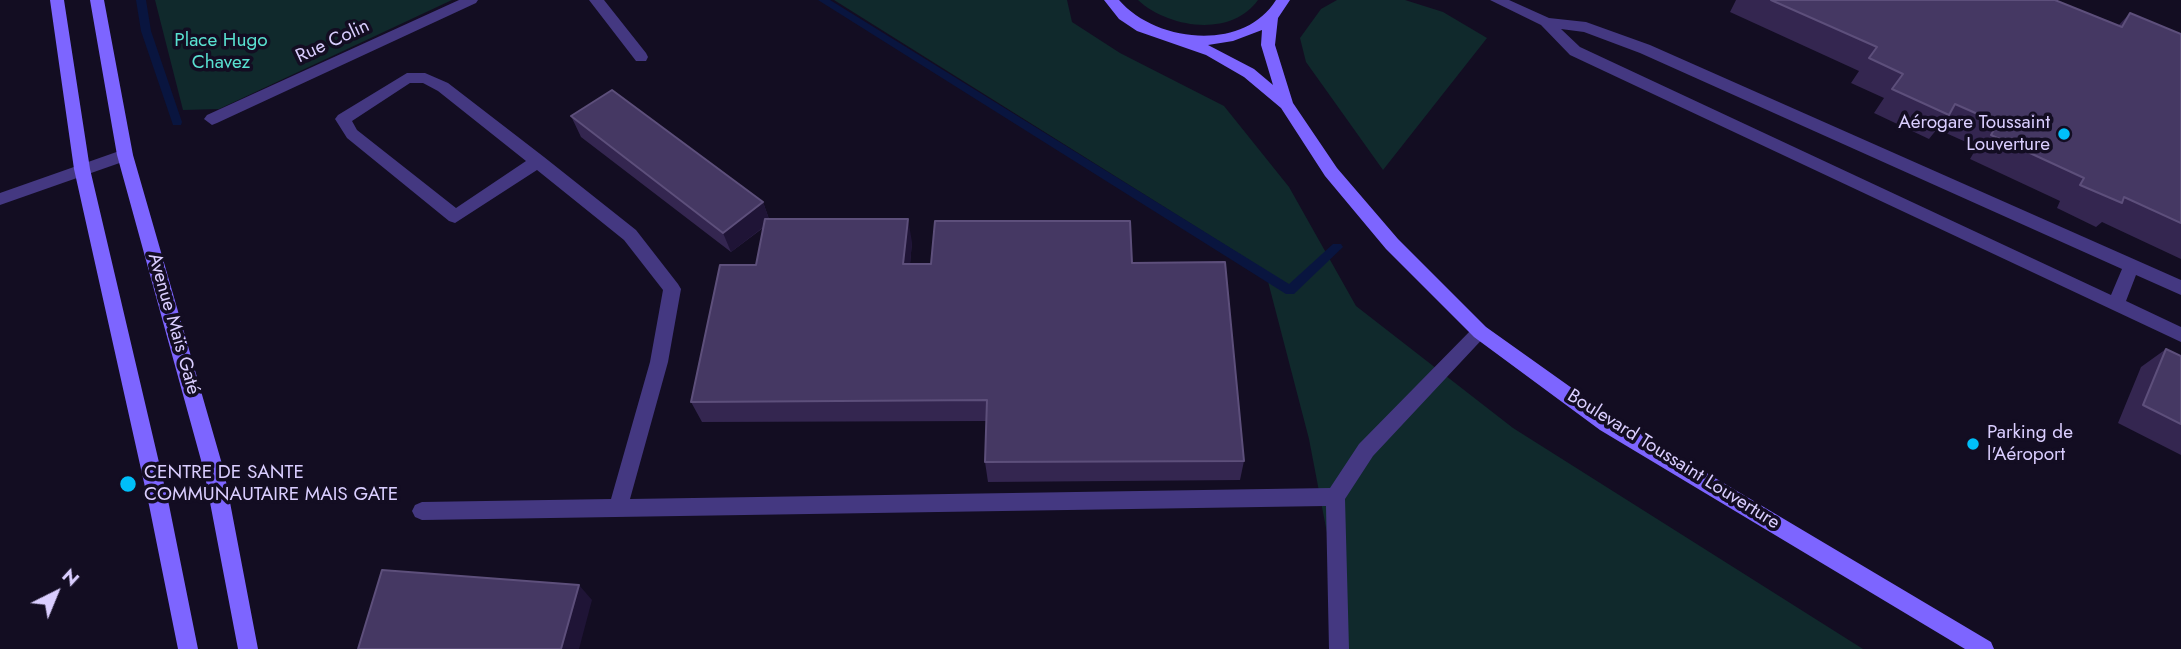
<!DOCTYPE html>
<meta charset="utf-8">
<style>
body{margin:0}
#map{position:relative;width:2181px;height:649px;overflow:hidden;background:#130d22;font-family:Jost,sans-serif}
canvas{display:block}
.north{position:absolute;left:21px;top:558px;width:70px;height:70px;-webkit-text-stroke:5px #130d22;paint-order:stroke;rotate:43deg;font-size:19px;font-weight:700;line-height:28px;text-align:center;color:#daceff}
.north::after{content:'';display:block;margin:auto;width:24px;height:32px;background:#daceff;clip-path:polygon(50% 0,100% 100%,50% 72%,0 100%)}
</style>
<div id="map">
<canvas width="2181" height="649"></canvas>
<div class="north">N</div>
</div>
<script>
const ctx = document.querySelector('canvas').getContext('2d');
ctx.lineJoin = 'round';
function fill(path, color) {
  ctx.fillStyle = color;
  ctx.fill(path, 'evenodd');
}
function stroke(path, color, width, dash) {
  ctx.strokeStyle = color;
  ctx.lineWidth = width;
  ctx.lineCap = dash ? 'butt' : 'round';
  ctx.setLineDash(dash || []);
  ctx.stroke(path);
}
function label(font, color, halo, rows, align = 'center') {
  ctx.font = font + ' Jost,sans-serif';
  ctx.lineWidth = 7;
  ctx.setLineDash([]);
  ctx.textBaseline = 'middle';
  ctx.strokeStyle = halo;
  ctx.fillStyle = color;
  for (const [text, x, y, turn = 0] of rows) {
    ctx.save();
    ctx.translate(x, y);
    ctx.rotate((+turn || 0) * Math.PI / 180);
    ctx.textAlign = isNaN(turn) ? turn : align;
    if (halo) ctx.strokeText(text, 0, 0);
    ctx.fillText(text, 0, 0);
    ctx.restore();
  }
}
const green = new Path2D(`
 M155 0H452L219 109 183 110Z
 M834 0H1067L1072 22 1120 53 1224 106 1289 187 1356 306 1513 428 1863 649H1341L1331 554 1309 439 1265 270Z
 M1138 0H1258C1231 38 1168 28 1138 0Z
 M1337 0H1405L1443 12 1487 38 1383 170 1306 62 1300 38 1321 9Z`);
const stream = new Path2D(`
 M136 0H146L151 31 182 122 181 125H173L172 122 141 31Z
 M818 0H830L1289 284 1333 244H1341L1343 247 1294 294H1286Z`);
const lane = new Path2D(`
 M459 0H478L476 3 217 123 212 125 204 119 207 115Z
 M589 0H604L646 53 648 57 646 61H636Z
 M1490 0H1509L1549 18 1586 22 1650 45 2181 280V295L2136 275 2126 301 2181 327V342L1570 55 1541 25ZM1561 29 1584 32 1640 53 2122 269 2111 295 1580 47Z
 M407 73H425L448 83 544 157 636 230 678 284 681 289 668 362 630 499 1330 488 1359 444 1474 327 1480 325 1486 327 1489 332 1373 456 1345 499 1349 649H1329L1326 506 422 520 415 517 412 511 415 505 422 502 611 499 650 362 663 290 624 240 537 170 455 223 449 221 347 138 335 119 338 115ZM410 83H423L438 91 526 161 456 208 357 130 352 121Z`);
const street = new Path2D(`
 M125 149 131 151 133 155 131 159 0 205V193Z`);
const secondary = new Path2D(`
 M50 0H64L90 169 169 505 198 649H178L149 505 74 169Z
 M90 0H104L133 155 224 471 258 649H238L204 471 117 155Z
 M1104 0H1119C1155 42 1243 53 1276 0H1290L1278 18 1275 45 1293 103 1337 168 1398 239 1486 327 1614 418 1991 642 1994 649H1965L1600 430 1474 337 1386 249 1325 176 1281 108 1244 77 1206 55 1137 31 1119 19ZM1262 30 1261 45 1273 85 1254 69 1208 45 1233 41Z`);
const wall = new Path2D(`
 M1736 0H2055L2118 26 2130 13 2181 34V259L2102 222 2096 227 2057 208 2060 201 1970 159 1977 147 1937 129 1929 139 1874 113 1884 98 1851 83 1859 71 1730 12Z
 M571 116 763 202 769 219 912 242 910 264 1132 263 1244 461 1240 480 988 482 985 462 986 421 702 422 691 402 756 265 763 228 731 252 581 137Z
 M2166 349 2181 356V455L2118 423 2141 367Z`);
const shadedWall = new Path2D(`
 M763 202 770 222 731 252 723 233Z
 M908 219 912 242 908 287 903 264Z
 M579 585 592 600 579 649H561Z`);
const building = new Path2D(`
 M1771 0H2055L2122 27 2130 13 2181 34V223L2124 197 2122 203 2080 185 2084 178 1991 135 1998 123 1955 104 1949 115 1892 89 1903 74 1869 58 1877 47Z
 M612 90 763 202 723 233 571 116Z
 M765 219H908L903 264H931L935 221H1130L1132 263 1225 262 1244 461 985 462 987 400 691 402 720 265H756Z
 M2166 349 2181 356V424L2143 405Z
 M382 570 579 585 561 649H358Z`);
const markers = [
 [2064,134,7,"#00bff9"],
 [1973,444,7,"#00bff9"],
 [128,484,9,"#00bff9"]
];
const parkNames = [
 ["Place Hugo",221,41],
 ["Chavez",221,63]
];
const streetNames = [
 ["Rue Colin",333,42,-25],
 ["Avenue Maïs Gaté",173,324,74],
 ["Boulevard Toussaint Louverture",1673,460,32]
];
const poiNames = [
 ["Aérogare Toussaint",2050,123,"right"],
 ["Louverture",2050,145,"right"],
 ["Parking de",1987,433],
 ["l'Aéroport",1987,455],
 ["CENTRE DE SANTE",144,473],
 ["COMMUNAUTAIRE MAIS GATE",144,495]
];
fill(green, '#10292c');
fill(stream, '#09153f');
fill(lane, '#443881');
fill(street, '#443881');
fill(secondary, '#7d65ff');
fill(wall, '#342650');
fill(shadedWall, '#1f1436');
fill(building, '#453863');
stroke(building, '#5d4f7b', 2);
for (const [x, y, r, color] of markers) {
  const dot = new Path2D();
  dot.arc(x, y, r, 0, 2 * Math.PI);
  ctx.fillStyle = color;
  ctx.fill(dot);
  stroke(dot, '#130d22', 2.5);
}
label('19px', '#59e0d0', '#130d22', parkNames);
label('19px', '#daceff', '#130d22', streetNames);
label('19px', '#daceff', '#130d22', poiNames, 'left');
</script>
